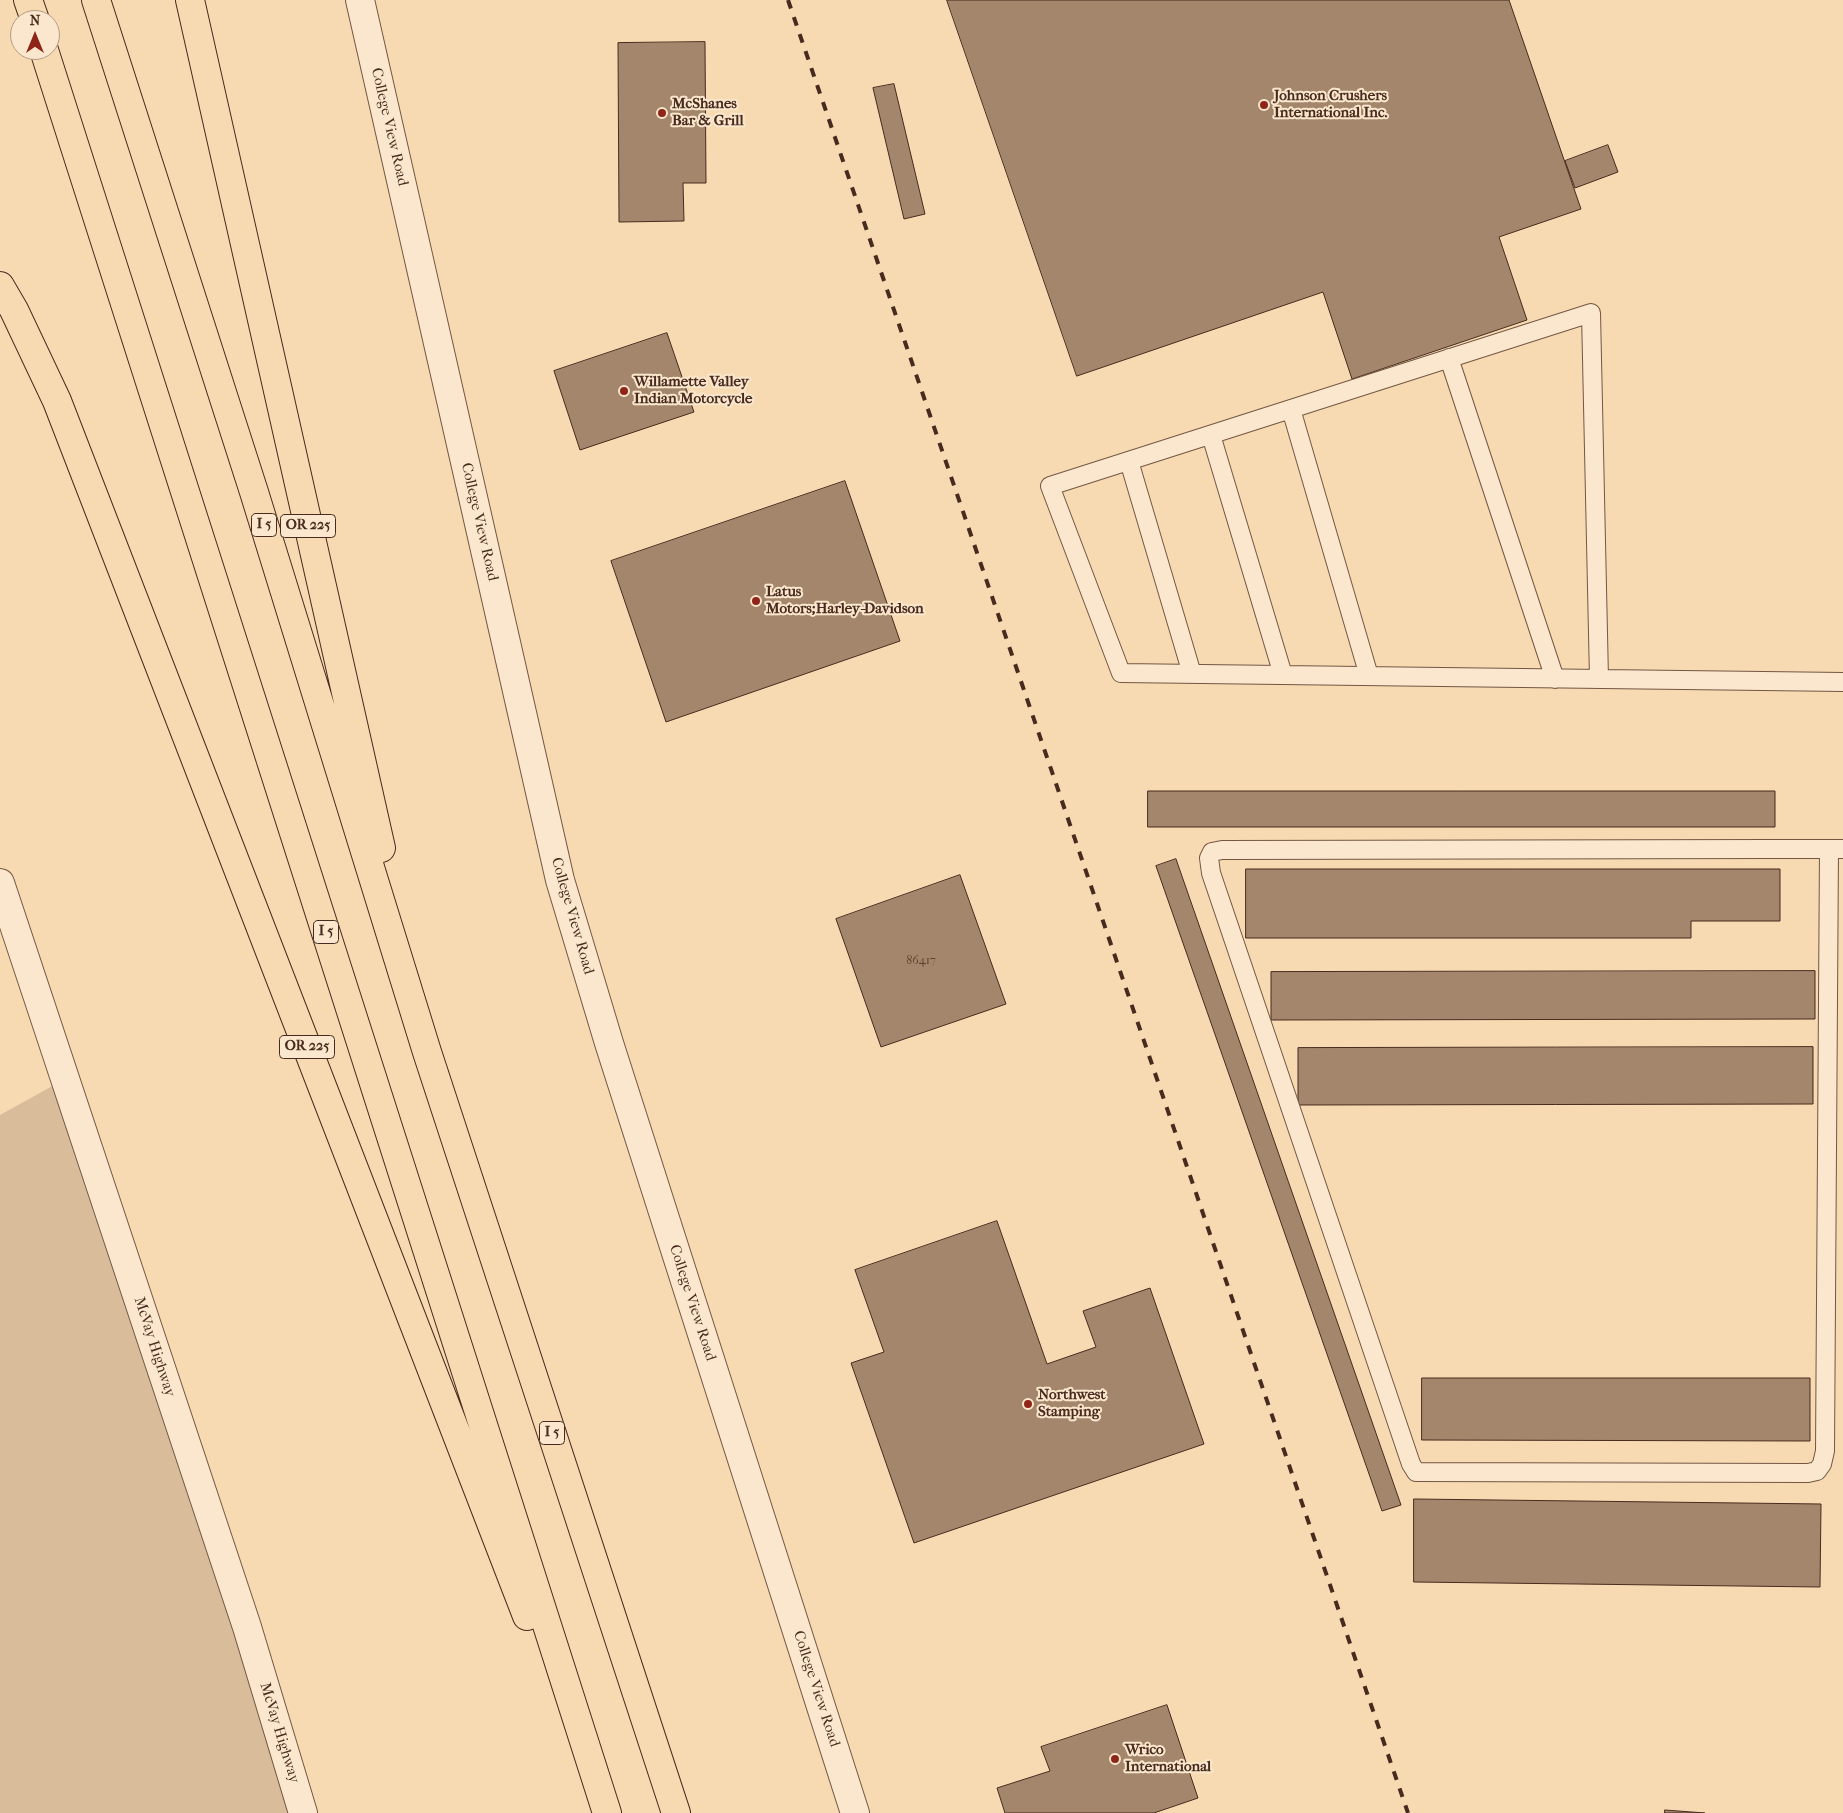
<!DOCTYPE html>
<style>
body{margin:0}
#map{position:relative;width:1843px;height:1813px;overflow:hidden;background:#f7dab2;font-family:"IM FELL French Canon",serif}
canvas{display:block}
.north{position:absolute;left:10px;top:10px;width:50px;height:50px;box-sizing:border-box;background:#fae7cd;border:1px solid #b29c87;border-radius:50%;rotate:0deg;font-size:14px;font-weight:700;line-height:20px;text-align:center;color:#472b1e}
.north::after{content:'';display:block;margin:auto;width:18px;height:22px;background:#8f2418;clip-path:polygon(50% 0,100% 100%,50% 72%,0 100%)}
</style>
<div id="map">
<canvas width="1843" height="1813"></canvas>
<div class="north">N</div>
</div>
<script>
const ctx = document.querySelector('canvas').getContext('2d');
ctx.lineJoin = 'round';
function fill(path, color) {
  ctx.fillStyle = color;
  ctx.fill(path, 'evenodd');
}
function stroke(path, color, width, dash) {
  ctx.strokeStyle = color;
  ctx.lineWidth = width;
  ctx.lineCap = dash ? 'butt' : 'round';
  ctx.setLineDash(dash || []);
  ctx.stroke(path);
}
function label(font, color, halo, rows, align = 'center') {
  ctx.font = font + ' "IM FELL French Canon",serif';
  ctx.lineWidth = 4;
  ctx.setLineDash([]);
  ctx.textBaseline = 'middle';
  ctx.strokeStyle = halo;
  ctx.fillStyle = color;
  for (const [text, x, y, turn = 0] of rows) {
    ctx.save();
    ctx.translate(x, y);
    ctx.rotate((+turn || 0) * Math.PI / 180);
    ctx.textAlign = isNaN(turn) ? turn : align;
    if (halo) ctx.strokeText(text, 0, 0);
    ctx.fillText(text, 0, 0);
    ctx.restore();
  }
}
const green = new Path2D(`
 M65 1079 295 1813H0V1115Z`);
const building = new Path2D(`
 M947 0H1509L1581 209 1499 237 1527 320 1352 379 1323 292 1077 376Z
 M705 42 706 183H683L684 221 619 222 618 43Z
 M894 84 925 214 904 219 873 88Z
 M1608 145 1618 172 1575 188 1565 161Z
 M667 333 694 412 580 450 554 371Z
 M845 481 900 641 666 722 611 561Z
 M1148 791H1775V827H1148Z
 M1176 859 1401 1505 1382 1511 1156 866Z
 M1246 869H1780V921H1691V938H1246Z
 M960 875 1006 1004 881 1047 836 919Z
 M1815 971V1019L1271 1020V972Z
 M1813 1047V1104L1298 1105V1048Z
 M997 1221 1047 1364 1096 1347 1083 1311 1150 1288 1204 1444 914 1543 851 1363 884 1352 855 1270Z
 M1422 1378H1810V1441L1422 1440Z
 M1414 1499 1821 1504 1820 1587 1414 1582Z
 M1167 1705 1198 1798 1154 1813H1005L997 1788 1050 1771 1041 1747Z
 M1665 1810 1705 1813H1665Z`);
const lane = new Path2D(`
 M1449 358 1555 679
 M1291 409 1369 676
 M1211 435 1283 675
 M1129 461 1192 674
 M1599 679 1591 313 1050 486 1121 673 1843 682
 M1829 849 1825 1451 1822 1464 1817 1471 1808 1473 1416 1472 1411 1464 1211 873 1209 858 1212 852 1222 850 1772 849H1843`);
const street = new Path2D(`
 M360 0 560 880 609 1043 855 1813
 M0 883 247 1627 303 1813`);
const highway = new Path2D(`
 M28 0 35 20
 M96 0 254 492 427 1052 676 1813
 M190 0 381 848
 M44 50 607 1813
 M0 286 14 310 57 401 527 1616`);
const rail = new Path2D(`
 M788 0 1408 1813`);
const markers = [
 [1264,105,5,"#8f2418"],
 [662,113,5,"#8f2418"],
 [624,391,5,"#8f2418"],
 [756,601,5,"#8f2418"],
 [1028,1404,5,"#8f2418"],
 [1115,1759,5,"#8f2418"]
];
const numberNames = [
 ["86417",921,961]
];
const shields = [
 [264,525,25],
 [308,526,55],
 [326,932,25],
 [307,1047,55],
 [552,1433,25]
];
const shieldNames = [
 ["I 5",264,525],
 ["OR 225",308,526],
 ["I 5",326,932],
 ["OR 225",307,1047],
 ["I 5",552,1433]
];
const poiNames = [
 ["Johnson Crushers",1274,96],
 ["International Inc.",1274,113],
 ["McShanes",672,104],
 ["Bar & Grill",672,121],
 ["Willamette Valley",634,382],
 ["Indian Motorcycle",634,399],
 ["Latus",766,592],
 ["Motors;Harley-Davidson",766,609],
 ["Northwest",1038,1395],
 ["Stamping",1038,1412],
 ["Wrico",1125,1750],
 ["International",1125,1767]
];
const streetNames = [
 ["College View Road",389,127,77],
 ["College View Road",479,522,77],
 ["College View Road",572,916,74],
 ["College View Road",692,1303,72],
 ["McVay Highway",154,1347,72],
 ["College View Road",816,1689,72],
 ["McVay Highway",279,1733,73]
];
fill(green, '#d9bc99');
fill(building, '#a3866b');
stroke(building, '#472b1e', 1);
stroke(lane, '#735743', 20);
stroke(street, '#735743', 30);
stroke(highway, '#472b1e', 30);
stroke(lane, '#fae7cd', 18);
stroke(street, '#fae7cd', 28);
stroke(highway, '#f7dab2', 28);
stroke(rail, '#472b1e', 4, [9, 9]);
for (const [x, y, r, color] of markers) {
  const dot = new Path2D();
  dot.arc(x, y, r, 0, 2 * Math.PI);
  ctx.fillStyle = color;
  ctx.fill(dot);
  stroke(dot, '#fae7cd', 2);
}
label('12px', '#5e4231', null, numberNames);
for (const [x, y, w] of shields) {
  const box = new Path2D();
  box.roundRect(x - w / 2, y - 11.5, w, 23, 4);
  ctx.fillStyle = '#fae7cd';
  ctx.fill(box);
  stroke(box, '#472b1e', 1);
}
label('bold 14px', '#472b1e', null, shieldNames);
label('bold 15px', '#472b1e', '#fae7cd', poiNames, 'left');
label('15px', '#472b1e', '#fae7cd', streetNames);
</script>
